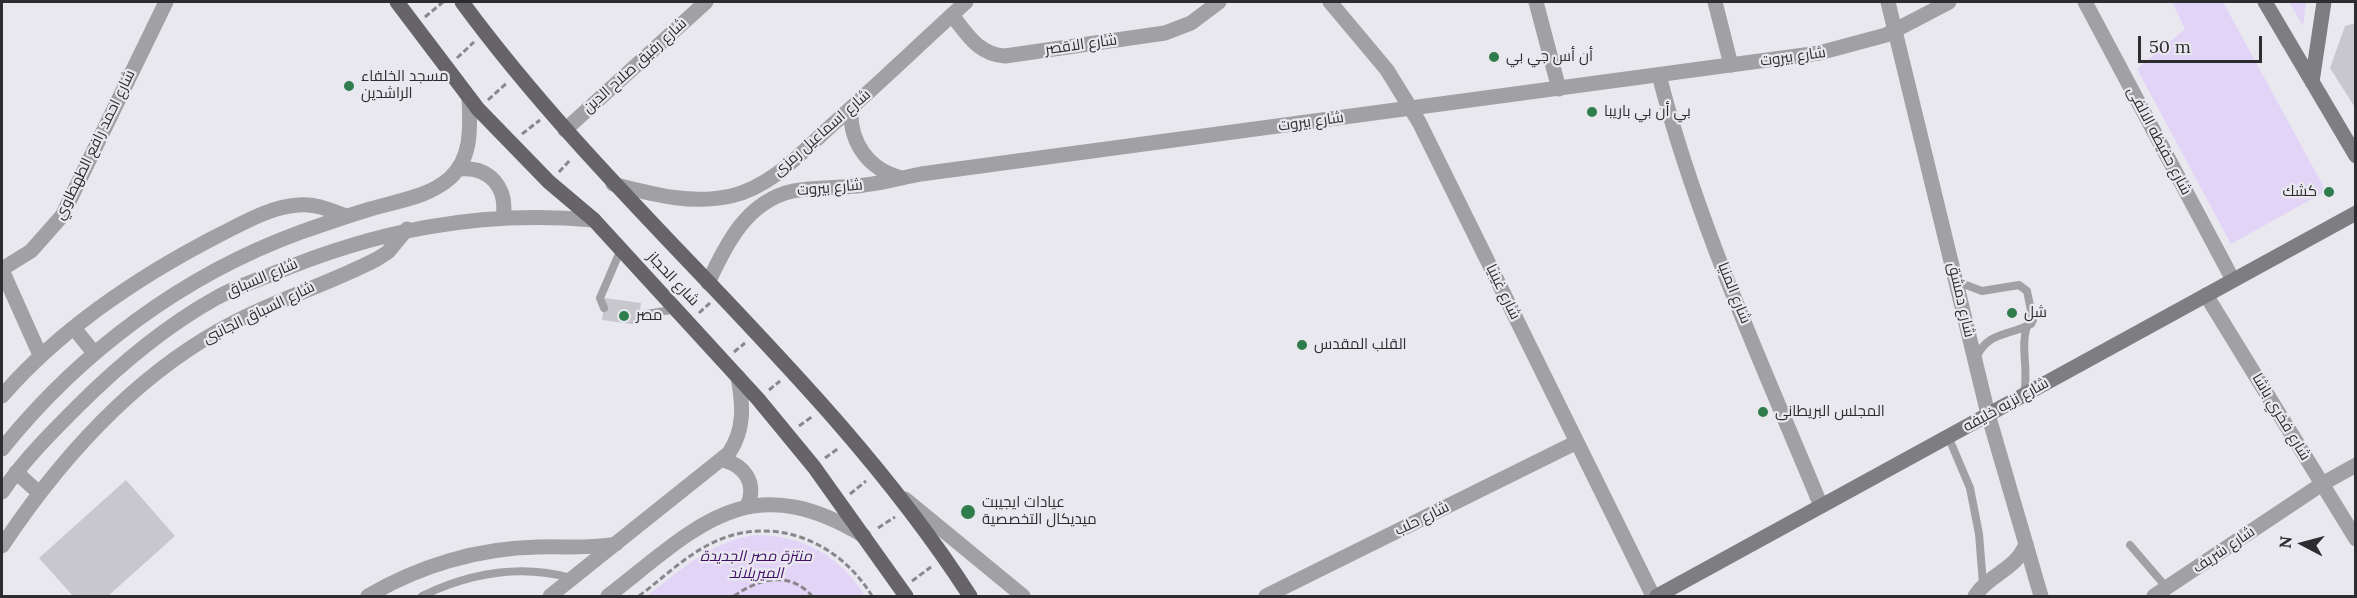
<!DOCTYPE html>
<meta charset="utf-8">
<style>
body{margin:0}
#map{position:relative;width:2357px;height:598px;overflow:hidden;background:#eae8ef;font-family:Lora,serif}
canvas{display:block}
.frame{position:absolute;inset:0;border:3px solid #2d2c2e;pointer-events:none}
.north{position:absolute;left:2273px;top:514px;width:60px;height:60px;-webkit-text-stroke:4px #eae8ef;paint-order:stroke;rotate:276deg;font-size:16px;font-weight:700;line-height:24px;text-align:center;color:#2d2c2e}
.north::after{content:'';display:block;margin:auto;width:21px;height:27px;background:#2d2c2e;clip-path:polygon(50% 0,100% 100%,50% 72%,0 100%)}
.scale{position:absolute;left:2138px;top:36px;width:124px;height:27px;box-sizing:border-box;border:3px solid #2d2c2e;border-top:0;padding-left:8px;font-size:18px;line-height:21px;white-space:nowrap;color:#2d2c2e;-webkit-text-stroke:4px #eae8ef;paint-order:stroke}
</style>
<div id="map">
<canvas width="2357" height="598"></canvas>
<div class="frame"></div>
<div class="north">N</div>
<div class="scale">50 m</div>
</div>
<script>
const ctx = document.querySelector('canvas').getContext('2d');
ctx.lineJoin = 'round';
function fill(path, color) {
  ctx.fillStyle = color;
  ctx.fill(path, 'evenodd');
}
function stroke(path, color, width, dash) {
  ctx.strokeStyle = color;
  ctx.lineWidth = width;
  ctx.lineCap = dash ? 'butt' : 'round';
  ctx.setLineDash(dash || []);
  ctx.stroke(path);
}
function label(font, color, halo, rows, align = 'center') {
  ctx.font = font + ' Lora,Cairo,serif';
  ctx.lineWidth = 4.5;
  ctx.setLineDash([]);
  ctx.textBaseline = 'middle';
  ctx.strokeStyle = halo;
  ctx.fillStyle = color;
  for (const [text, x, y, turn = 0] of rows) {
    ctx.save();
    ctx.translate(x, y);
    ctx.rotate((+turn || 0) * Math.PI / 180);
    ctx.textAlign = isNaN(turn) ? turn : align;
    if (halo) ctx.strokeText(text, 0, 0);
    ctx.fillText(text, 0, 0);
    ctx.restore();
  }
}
const green = new Path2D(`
 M2172 2H2223L2326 191 2231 244 2137 69 2185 29Z
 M2289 2H2306L2303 26Z
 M755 535C803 535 840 556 865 596H647C681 570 711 541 755 535Z`);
const building = new Path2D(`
 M2356 23V109L2330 68 2345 26Z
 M605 298 641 303 638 325 602 320Z
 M126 480 175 536 108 596H73L39 558Z`);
const path = new Path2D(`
 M425 17 443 2
 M457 58 474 42
 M488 100 508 82
 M522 134 540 120
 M559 172 571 159
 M699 313 710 303
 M734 352 745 343
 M769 390 780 381
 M799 426 813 416
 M825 458 839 448
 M850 494 866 481
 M878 528 895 517
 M912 581 931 567
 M639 596C662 579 684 557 710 544 771 513 838 540 872 596
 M734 596C758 579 789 570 812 596`);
const service = new Path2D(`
 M1958 282 1982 291 2019 285 2027 291 2033 320 2031 324C2009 336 1988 331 1976 358
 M604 308 600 298 621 249
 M640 315 677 309
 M2024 393C2029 371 2020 347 2027 326
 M1948 436 1970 488 1979 534 1983 584
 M2130 545 2167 588
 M422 596C470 573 520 564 571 578`);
const minor = new Path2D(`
 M1330 2 1387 70 1419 122 1653 596
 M1536 2 1559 89
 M1715 2 1731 65
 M2085 2 2233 280
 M952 15C967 34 978 54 1005 56L1165 33 1191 23 1219 2
 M1659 75C1697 224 1763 365 1821 506
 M565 130 706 2
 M459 169C490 166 508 188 503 218
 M2 269 31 251 62 216 166 2
 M2 270 40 355
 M2206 295 2356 539
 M74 328 94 353
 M2 396C61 328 141 275 221 234 245 222 270 207 298 205 315 203 330 210 346 216
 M2 449C80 352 183 275 301 232 324 224 347 216 370 209 397 201 429 197 450 178 473 157 470 125 469 97
 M723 460C746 466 757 484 747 507
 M16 472 38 492
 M2 492C23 461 50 434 77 407 119 365 164 327 216 298 234 288 252 282 270 275 377 230 478 210 594 220
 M2 546C62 456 137 372 235 322 281 298 331 283 377 259L388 252 407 229
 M368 596C419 566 478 548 538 547 564 546 589 549 616 544
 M550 596 729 453C745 429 743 405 738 377
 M608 596C698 526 748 466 864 536
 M1266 596 1577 442
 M1975 596C1989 574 2016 570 2026 544
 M2154 596 2322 484 2356 465`);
const tertiary = new Path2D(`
 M1888 2 1988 414 2041 596
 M851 108C849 143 869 170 902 178
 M613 184C652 194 691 205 731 196 771 187 801 153 831 126 877 85 921 43 966 2
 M708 283C726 244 747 201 793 191 814 187 835 188 857 186 879 184 900 178 921 174L1819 53 1886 35 1949 2
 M905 499 1023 596`);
const secondary = new Path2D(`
 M2265 2 2356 156
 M2312 82 2324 2
 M1657 596 2356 213`);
const primary = new Path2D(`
 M397 2 478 109 549 182 594 220 758 399 814 467 906 596
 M462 2C617 213 828 375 970 596`);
const markers = [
 [1494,57,6,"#2f7d4d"],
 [349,86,6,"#2f7d4d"],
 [1592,112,6,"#2f7d4d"],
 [2329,192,6,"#2f7d4d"],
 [2012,313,6,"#2f7d4d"],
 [624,316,6,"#2f7d4d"],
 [1302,345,6,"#2f7d4d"],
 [1763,412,6,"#2f7d4d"],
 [968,512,8,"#2f7d4d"]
];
const streetNames = [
 ["شارع الاقصر",1081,45,-8],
 ["شارع بيروت",1793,57,-8],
 ["شارع رفيق صلاح الدين",635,66,-42],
 ["شارع بيروت",1311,122,-8],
 ["شارع اسماعيل رمزى",822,133,-41],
 ["شارع حفيظه الالفى",2159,141,62],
 ["شارع احمد رافع الطهطاوي",95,145,-64],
 ["شارع بيروت",830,188,-5],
 ["شارع السباق",262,278,-23],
 ["شارع الحجاز",673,279,47],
 ["شارع غينيا",1503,292,64],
 ["شارع المنيا",1734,293,68],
 ["شارع دمشق",1961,300,77],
 ["شارع السباق الجانبى",259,313,-26],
 ["شارع نزيه خليفه",2006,405,-29],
 ["شارع فخري باشا",2281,417,59],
 ["شارع حلب",1422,519,-26],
 ["شارع شريف",2224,550,-34]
];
const poiNames = [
 ["أن أس جي بي",1506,57],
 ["مسجد الخلفاء",361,77],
 ["الراشدين",361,94],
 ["بي أن بي باريبا",1604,112],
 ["كشك",2317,192,"right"],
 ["شل",2024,313],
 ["مصر",636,316],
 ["القلب المقدس",1314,345],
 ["المجلس البريطانى",1775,412],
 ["عيادات ايجيبت",982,503],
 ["ميديكال التخصصية",982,520]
];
const parkNames = [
 ["منتزة مصر الجديدة",756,557],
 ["الميريلاند",756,574]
];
fill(green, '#e2d4f7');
fill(building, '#c9c7ce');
stroke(path, '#88878b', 3, [6, 3]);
stroke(service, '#a1a0a3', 8);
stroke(minor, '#a1a0a3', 15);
stroke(tertiary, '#a1a0a3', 15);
stroke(secondary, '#7e7d81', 15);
stroke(primary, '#666469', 15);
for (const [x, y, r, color] of markers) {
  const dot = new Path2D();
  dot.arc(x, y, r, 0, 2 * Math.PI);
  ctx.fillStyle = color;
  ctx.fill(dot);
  stroke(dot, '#eae8ef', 2);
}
label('15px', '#2d2c2e', '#eae8ef', streetNames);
label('15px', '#2d2c2e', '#eae8ef', poiNames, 'left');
label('italic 15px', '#3f0d68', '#eae8ef', parkNames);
</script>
